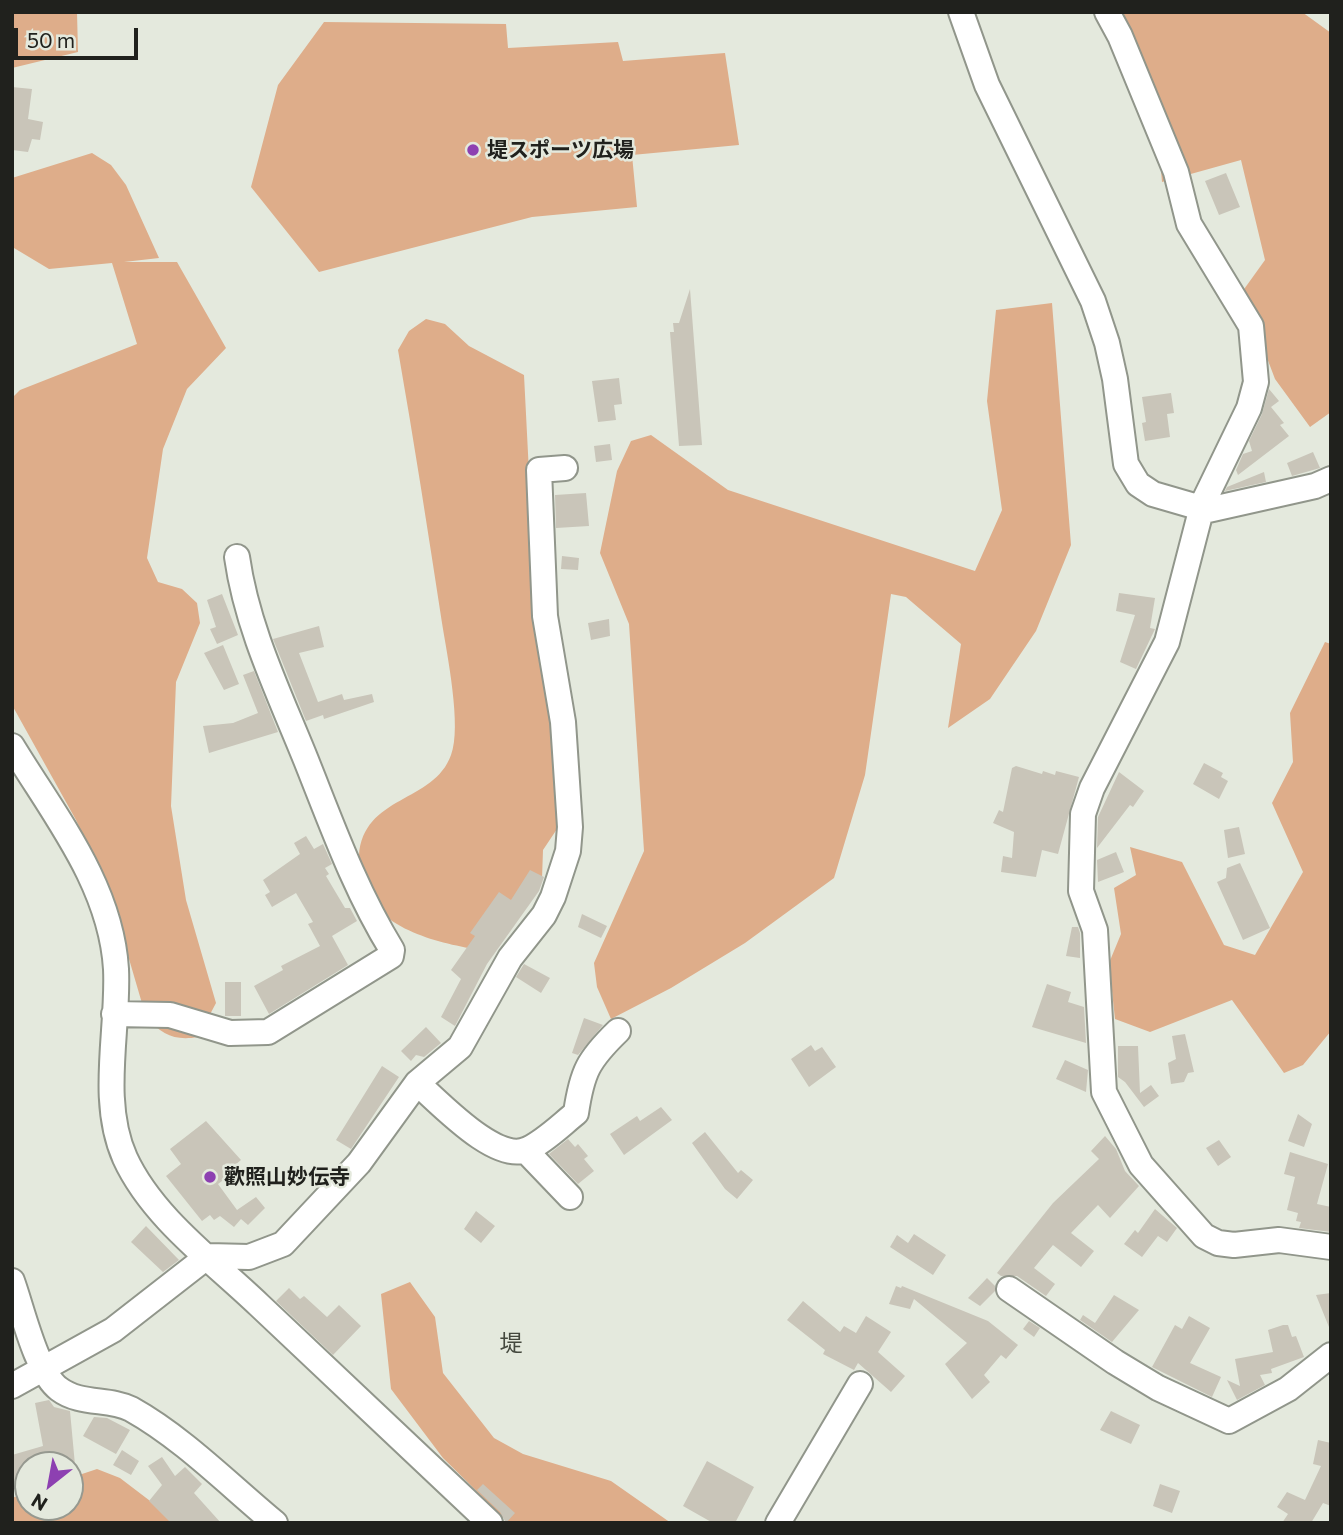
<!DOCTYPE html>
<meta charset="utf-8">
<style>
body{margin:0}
#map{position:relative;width:1343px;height:1535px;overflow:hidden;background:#e4e9dd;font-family:Commissioner,sans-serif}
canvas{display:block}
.frame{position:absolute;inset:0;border:14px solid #20211d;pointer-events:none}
.north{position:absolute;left:14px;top:1451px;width:70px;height:70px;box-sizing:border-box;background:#e4e9dd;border:2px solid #969990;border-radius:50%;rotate:211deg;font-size:19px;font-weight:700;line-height:28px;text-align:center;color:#20211d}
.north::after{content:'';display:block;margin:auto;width:24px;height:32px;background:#8d40b1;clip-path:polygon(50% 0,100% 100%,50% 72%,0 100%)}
.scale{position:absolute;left:14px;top:28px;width:124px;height:32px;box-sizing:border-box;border:4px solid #20211d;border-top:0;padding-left:9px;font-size:21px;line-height:24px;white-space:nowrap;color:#20211d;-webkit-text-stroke:5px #e4e9dd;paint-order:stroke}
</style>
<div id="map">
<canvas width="1343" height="1535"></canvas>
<div class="frame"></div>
<div class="north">N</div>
<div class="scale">50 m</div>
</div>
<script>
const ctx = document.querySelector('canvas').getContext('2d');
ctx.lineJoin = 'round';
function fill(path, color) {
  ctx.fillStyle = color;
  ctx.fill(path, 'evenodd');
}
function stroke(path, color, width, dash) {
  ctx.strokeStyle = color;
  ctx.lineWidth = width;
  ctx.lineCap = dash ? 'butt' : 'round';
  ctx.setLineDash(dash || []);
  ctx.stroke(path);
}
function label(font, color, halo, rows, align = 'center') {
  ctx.font = font + ' Commissioner,"Noto Sans JP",sans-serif';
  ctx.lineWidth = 5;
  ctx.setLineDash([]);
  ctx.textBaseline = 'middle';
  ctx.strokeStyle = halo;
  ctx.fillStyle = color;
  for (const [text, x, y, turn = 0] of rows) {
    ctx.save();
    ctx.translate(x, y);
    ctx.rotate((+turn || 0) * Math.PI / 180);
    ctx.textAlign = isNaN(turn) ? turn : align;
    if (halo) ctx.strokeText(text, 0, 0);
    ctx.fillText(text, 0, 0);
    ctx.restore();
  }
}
const green = new Path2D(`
 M12 12H77L78 52 12 68Z
 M1120 12H1302L1331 33V412L1310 427 1275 379 1242 292 1265 260 1241 160 1162 182 1154 86Z
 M324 22 506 24 508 48 618 42 623 61 725 53 739 145 632 155 637 207 532 217 319 272 251 187 278 85Z
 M92 153 111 165 126 185 159 258 124 262H177L226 348 187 389 163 449 147 558 158 582 182 589 197 603 200 623 176 682 171 806 186 900 216 1003 198 1037C175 1041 162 1035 146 1017L110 894 76 820 12 705V398L20 390 137 344 112 263 49 269 14 248 12 178Z
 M1052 303 1071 545 1036 631 990 699 948 728 961 644 906 597 891 594 865 775 834 878 745 943 671 988 611 1019 597 987 594 963 644 851 629 624 600 553 617 471 631 441 651 435 728 490 975 571 1002 510 987 401 996 310Z
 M426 319 445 324 469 346 524 375 531 512 565 777 559 826 543 850 542 879 474 949C429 941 373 926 359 877 358 870 359 862 359 856 363 795 434 803 451 755 462 727 447 654 442 623 428 532 414 441 398 350L409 331Z
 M1325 642 1331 644V1031L1303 1065 1284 1073 1232 1000 1150 1032 1115 1019 1109 963 1121 934 1114 888 1136 875 1130 847 1182 862 1224 945 1255 955 1303 872 1272 803 1293 762 1290 713Z
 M410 1282 435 1317 443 1373 494 1438 523 1454 611 1481 671 1523H509L443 1458 391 1389 381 1294Z
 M97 1469 120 1478 179 1523H12V1498L28 1492V1507H70V1478Z`);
const building = new Path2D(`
 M12 87 32 89 28 119 43 122 40 140 32 139 28 152 12 150Z
 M1226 173 1240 207 1219 215 1205 181Z
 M690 289 702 445 679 446 670 332H674L673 323H679Z
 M619 378 622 404 614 405 616 420 598 422 592 381Z
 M1269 389 1279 401 1271 407 1284 423 1280 425 1289 436 1238 475 1236 470 1243 454 1252 451 1249 441 1262 414Z
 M1171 393 1174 413 1167 414 1170 437 1145 441 1142 423 1146 422 1142 397Z
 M610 444 612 460 596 462 594 446Z
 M1313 452 1320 468 1292 476 1287 463Z
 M1264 472 1266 482 1225 491 1227 487Z
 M586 493 589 526 556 528 555 495Z
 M562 556 579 558 578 570 561 569Z
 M1119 593 1155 598 1150 628 1155 629 1136 669 1120 662 1135 615 1116 611Z
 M222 594 238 635 217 644 210 629 216 627 207 600Z
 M609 619 610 636 591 640 588 623Z
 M319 626 324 647 299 653 318 702 342 694 344 700 372 694 374 702 324 719 323 715 306 721 273 639Z
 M223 645 239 684 224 690 204 653Z
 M254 671 278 732 209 753 203 726 233 723 258 713 243 675Z
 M1204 763 1223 773 1221 777 1228 781 1219 799 1193 784Z
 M1016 766 1042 774 1043 771 1055 775 1056 771 1079 777 1058 854 1042 850 1036 877 1001 872 1003 856 1012 858 1014 832 993 823 999 810 1003 812 1012 768Z
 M1119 772 1144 791 1133 807 1130 805 1097 848 1098 817Z
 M1239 827 1245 854 1228 858 1224 830Z
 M306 836 314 849 323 844 332 864 325 868 329 874 326 876 345 908H350L357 921 332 936 348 965 269 1014 254 986 283 970 281 966 320 946 308 924 313 922 296 893 272 907 265 895 270 892 263 880 300 854 294 843Z
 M1116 852 1124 872 1098 882 1097 860Z
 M1240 863 1270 928 1243 940 1217 882 1226 878 1227 868Z
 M530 870 544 877 539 891 487 964 455 1026 441 1017 461 979 451 970 475 936 470 933 499 892 511 900Z
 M582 914 607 926 601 938 578 927Z
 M1072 927H1078L1080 933V958L1066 956Z
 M524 964 550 978 541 993 516 977Z
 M225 982H241V1016H225Z
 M1047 984 1071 992 1068 1002 1084 1007 1086 1043 1032 1027Z
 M584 1018 603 1025 578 1055 572 1053Z
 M426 1027 441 1043 424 1057 416 1055 411 1061 401 1051Z
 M1185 1034 1194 1072 1188 1073 1184 1082 1171 1084 1168 1063 1176 1059 1172 1036Z
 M811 1045 815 1051 822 1047 836 1067 809 1087 791 1059Z
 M1118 1046H1138L1140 1093 1151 1085 1159 1096 1144 1107 1125 1082 1118 1077Z
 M1065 1060 1088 1070 1086 1092 1056 1079Z
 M382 1066 399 1077 351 1149 336 1140Z
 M661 1107 672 1120 624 1155 610 1134 637 1116 640 1121Z
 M1298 1114 1312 1124 1304 1147 1288 1141Z
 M206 1121 241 1160 235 1165 238 1169 218 1184 237 1210 256 1197 265 1208 248 1225 241 1219 234 1227 220 1216 214 1220 210 1215 202 1221 166 1176 181 1164 170 1149Z
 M705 1132 738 1173 741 1170 753 1180 737 1199 725 1189 692 1143Z
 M1105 1136 1116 1149 1125 1171 1139 1186 1110 1218 1098 1205 1071 1233 1094 1251 1081 1267 1053 1245 1034 1268 1055 1284 1046 1296 1017 1276H1001L997 1273 1053 1203 1099 1159 1091 1151Z
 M568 1139 575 1147 578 1144 588 1156 584 1159 594 1171 578 1184 549 1154Z
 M1219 1140 1231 1157 1218 1166 1206 1148Z
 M1290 1152 1328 1164 1317 1204 1331 1207V1232L1299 1228 1301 1222 1296 1221 1298 1213 1287 1210 1295 1177 1284 1174Z
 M1155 1209 1177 1228 1167 1242 1158 1236 1142 1257 1124 1244 1135 1230 1138 1233Z
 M476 1211 495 1226 481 1243 464 1229Z
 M146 1226 179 1260 163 1272 131 1242Z
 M914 1234 946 1255 933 1275 890 1247 897 1235 908 1243Z
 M987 1278 995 1286V1291L980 1306 968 1298Z
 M896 1286 901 1288 902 1286 988 1321 1018 1345 1006 1359 1001 1355 984 1375 990 1382 972 1399 945 1364 967 1343 914 1299 910 1309 889 1304Z
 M289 1288 300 1299 304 1296 327 1317 339 1305 361 1326 333 1355 276 1301Z
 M1331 1293V1332L1316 1295Z
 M1114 1295 1139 1310 1112 1342 1080 1320 1083 1315 1095 1323Z
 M803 1301 840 1332 844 1326 856 1333 866 1316 891 1332 878 1352 905 1376 891 1392 858 1363 854 1370 823 1354 825 1350 787 1320Z
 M1189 1316 1210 1328 1190 1363 1221 1377 1212 1397 1152 1367 1175 1325 1182 1329Z
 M1029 1321 1040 1328 1034 1337 1023 1329Z
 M1283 1325H1288L1292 1337 1296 1336 1304 1357 1271 1369 1272 1373 1260 1375 1265 1385 1237 1400 1227 1380 1240 1386 1235 1359 1273 1352 1268 1330Z
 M49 1400 54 1407 70 1411 75 1465H28V1477L12 1481V1455L43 1446 35 1403Z
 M1111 1411 1140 1425 1131 1444 1100 1430Z
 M94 1417 107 1418 130 1430 116 1454 83 1436Z
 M1318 1440 1331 1443V1506L1323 1503 1311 1523H1282L1288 1514 1277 1507 1287 1492 1305 1500 1321 1466 1313 1464Z
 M122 1450 139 1461 131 1475 113 1465Z
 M162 1457 175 1476 185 1467 202 1484 194 1493 221 1523H171L149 1501 162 1485 148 1466Z
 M707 1461 754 1487 735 1523H713L683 1506Z
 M483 1484 515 1513 506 1523 500 1512 477 1490Z
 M1160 1484 1180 1491 1172 1513 1153 1506Z`);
const minor = new Path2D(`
 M961 12 987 85 1093 301 1107 343 1115 379 1126 464 1138 484 1153 494 1208 510 1315 486 1331 479
 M1107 12 1120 36 1176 172 1189 224 1251 326 1256 382 1249 408 1203 503 1167 642 1092 788 1083 814 1081 891 1095 930 1104 1092 1141 1165 1204 1236 1218 1243 1234 1245 1279 1240 1331 1247
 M12 746C54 815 111 885 116 969 119 1030 99 1100 125 1158 152 1217 213 1261 259 1305 336 1378 413 1450 490 1523
 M114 1014 170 1015 230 1033 268 1032 391 956 392 950C355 890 332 825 306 760 279 693 247 628 237 557
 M417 1083C439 1102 497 1165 528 1149 545 1141 561 1125 576 1113 582 1072 588 1060 618 1031
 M526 1151 570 1197
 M12 1281C22 1308 36 1372 59 1389 80 1405 109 1398 131 1409 183 1438 229 1485 275 1523
 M1009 1289 1115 1362 1158 1388 1229 1421 1288 1389 1331 1355
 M12 1386 113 1330 208 1256 249 1257 283 1244 359 1163 417 1083 460 1047 510 958 544 915 553 897 568 851 570 827 563 722 545 616 539 470 565 468
 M778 1523 860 1384`);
const markers = [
 [473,150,7,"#8d40b1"],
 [210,1177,7,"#8d40b1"]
];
const poiNames = [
 ["堤スポーツ広場",487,150],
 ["歡照山妙伝寺",224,1177]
];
const neighbourhoodNames = [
 ["堤",511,1343]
];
fill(green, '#dead8a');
fill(building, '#c9c5b9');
stroke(minor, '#91968b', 28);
stroke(minor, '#fff', 24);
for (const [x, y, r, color] of markers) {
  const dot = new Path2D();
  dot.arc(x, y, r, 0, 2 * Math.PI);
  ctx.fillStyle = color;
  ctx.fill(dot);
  stroke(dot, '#e4e9dd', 2.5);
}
label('bold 21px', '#20211d', '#e4e9dd', poiNames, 'left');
label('23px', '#44483e', '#e4e9dd', neighbourhoodNames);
</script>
